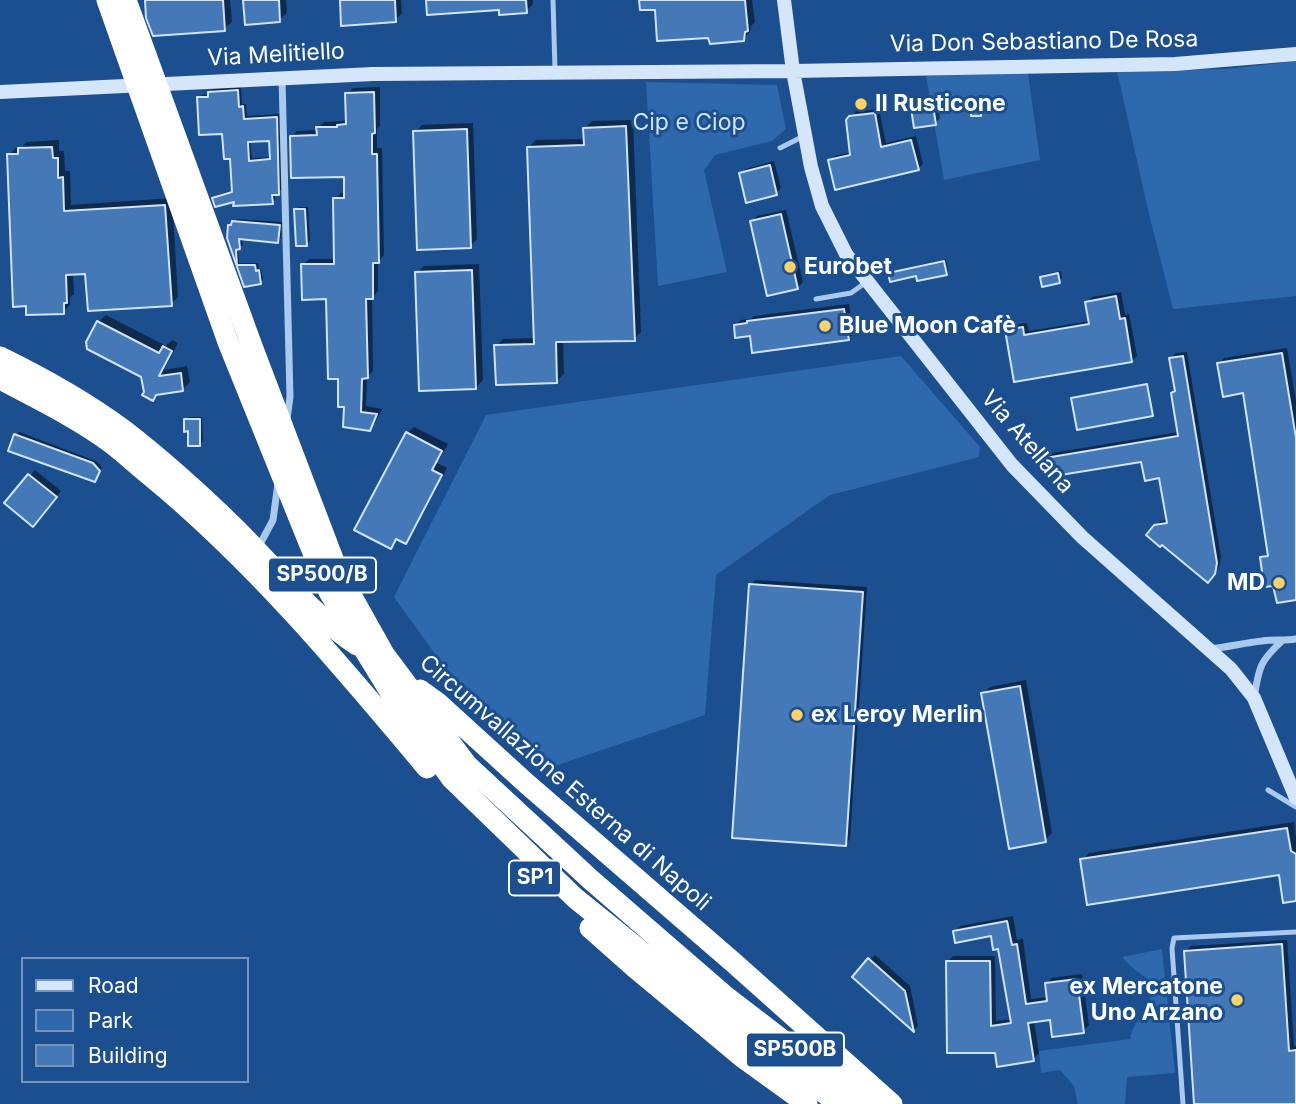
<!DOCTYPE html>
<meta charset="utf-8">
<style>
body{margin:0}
#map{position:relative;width:1296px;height:1104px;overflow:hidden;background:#1b4f8f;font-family:Inter,sans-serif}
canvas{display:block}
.legend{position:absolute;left:21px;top:957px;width:228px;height:126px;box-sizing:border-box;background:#1b4f8f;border:2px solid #7695bc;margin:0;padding:9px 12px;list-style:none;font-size:21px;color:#fff}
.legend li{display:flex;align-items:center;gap:14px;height:35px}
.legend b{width:35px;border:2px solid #7695bc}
</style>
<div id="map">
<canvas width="1296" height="1104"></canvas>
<ul class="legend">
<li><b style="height:9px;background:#d6e6fa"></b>Road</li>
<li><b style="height:19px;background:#2e69ad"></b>Park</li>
<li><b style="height:19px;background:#4478b7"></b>Building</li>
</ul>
</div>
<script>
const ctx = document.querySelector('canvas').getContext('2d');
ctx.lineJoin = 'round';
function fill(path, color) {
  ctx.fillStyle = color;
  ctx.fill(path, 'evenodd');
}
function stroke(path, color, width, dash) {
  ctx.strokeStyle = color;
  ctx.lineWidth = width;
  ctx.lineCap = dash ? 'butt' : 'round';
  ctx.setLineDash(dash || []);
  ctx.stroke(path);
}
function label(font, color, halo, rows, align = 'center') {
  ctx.font = font + ' Inter,sans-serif';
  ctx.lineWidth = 6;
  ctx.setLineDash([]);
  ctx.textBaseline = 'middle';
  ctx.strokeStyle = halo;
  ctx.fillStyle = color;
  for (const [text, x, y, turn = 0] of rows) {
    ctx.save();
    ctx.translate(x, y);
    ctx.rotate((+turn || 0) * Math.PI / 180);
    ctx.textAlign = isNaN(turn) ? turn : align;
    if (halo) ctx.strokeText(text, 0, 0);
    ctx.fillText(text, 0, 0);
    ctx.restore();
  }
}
const green = new Path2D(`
 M1296 61V296L1173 309 1148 210 1117 71 1228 69Z
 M1028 73 1040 160 944 180 926 76Z
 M646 82 777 85 786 129 772 141 715 155 704 170 727 272 658 286Z
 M901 356 980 447 979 457 830 495 716 575 705 715 552 767 448 672 394 597 486 415Z
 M1162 949 1175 1073 1127 1077 1125 1104H1078L1074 1086 1060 1070 1041 1073 1039 1051 1130 1039C1132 1019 1164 999 1147 979 1144 975 1138 973 1134 969 1130 966 1126 961 1122 957Z`);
const shadow = new Path2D(`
 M147 0H230L232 22 224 29Z
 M245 0H286L287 13 279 20Z
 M341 0H401L402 13 395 20Z
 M428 0H533V4L526 11Z
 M641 0H752L755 22 751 26 750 32 743 40 710 36Z
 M241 87 242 104H246L247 116 280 114 282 189 278 193H275V199L272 202 214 198 217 195 234 190 232 157 224 132 199 98 202 95 209 94 213 89ZM271 139 272 157 252 158 250 140Z
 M380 87V126L377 129V148H382L384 255 378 262V291L372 298 373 371 367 377 366 406 382 409 375 423 369 429 346 405 328 298 303 265 309 259H336L335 199 341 193 346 192 345 176 291 137 297 131 318 130V128L324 122 343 121 348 119 347 94 353 88Z
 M938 101 940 118 935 124 913 109 918 104Z
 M880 109V111L854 114 856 111Z
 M880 114 886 143 916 136 923 164 918 169 830 161 835 156 852 152 851 117Z
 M633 120 641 332 634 339 563 340 564 374 557 381 496 346 503 339 535 338 529 147 536 140 585 139V128L592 121Z
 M473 123 477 239 470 246 415 132 422 125Z
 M59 140V151H64L65 171H70L71 205 172 198 178 297 171 304 87 272 73 273 74 294 70 297V305L63 312 9 155 16 148H21L27 142Z
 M774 161 781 188 776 193 741 174 746 169Z
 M299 207H308L310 241 306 244 295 210Z
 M786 210 803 282 797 288 752 221 757 216Z
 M237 219 282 222 281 238 278 241 242 238 243 245 238 248 239 263H258L259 269H261L263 279 260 282 246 285 228 238 229 226Z
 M946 259 948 271 946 274H890L892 271Z
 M479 264 483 380 476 388 417 273 424 266Z
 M1061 271 1062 278 1059 281 1041 277 1045 274Z
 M1121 292 1125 315 1129 314 1137 356 1132 361 1015 380 1007 330 1012 325 1027 323 1029 331 1090 321 1087 302 1092 297Z
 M849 304 854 333 849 338 751 334 735 325 741 320 751 319 754 316Z
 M106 315 166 346 172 340 178 343 164 370 187 366 190 382 183 389 158 393 153 399 143 376 98 322Z
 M1287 348 1296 402V599L1275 584 1262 558 1269 552 1244 391 1219 364 1224 358Z
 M1187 352 1221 557 1219 567 1213 575 1148 534 1161 521 1168 520 1161 476 1143 460 1047 458 1052 453 1179 432 1176 390 1171 358 1176 353Z
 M1148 384 1152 415 1073 398 1074 397Z
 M189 417H202L203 441 200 444 186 420Z
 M414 427 448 444 437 463 447 468 412 535 405 542 398 538 390 547 407 433Z
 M19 432 96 461 102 467 98 477 95 480 16 435Z
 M35 470 61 491 38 519 7 503Z
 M756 580 867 587 850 839 845 844 750 585Z
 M1026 680 1052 833 1045 840 983 694 990 687Z
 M1294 822 1296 838V870L1281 873 1082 860 1089 853Z
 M1013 916 1017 940 1023 939 1031 999 1048 997 1046 984 1052 978 1082 974 1089 1025 1083 1031 1051 1018 1034 1021 1039 1053 1034 1059 997 1051 947 962 953 956H995L996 1021 1012 1019 999 948 992 934 955 931 961 926Z
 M1287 940 1294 1046H1296V1104H1196L1186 951 1191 946Z
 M875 955 910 986 918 1026 914 1030 854 977Z`);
const building = new Path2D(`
 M145 0H223L225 31 153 36 146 18Z
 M243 0H279L280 22 245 25Z
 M340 0H395L396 22 341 26Z
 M426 0H526L527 13 499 15V10L427 15Z
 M639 0H745L748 31 745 32 744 41 710 44 708 38 657 41 655 10H640Z
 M238 90 239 107 243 106 244 119 277 117 279 195H272L273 204 233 206 234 202 215 207 212 198 232 192 230 159H224L222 134 199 135 197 97H208V92ZM269 141 270 159 249 161 248 142Z
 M374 92 375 133 372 134V154H377L379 263H373V299H366L368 378 362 379 361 412 377 414 370 431 343 427 344 407H338V379H328L326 299 302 300 301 264H334L333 198H344V177L291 178 290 136 317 135 316 127H337V125L346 124 345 93Z
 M933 105 936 125 914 128 911 108Z
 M971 106 982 107 981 116H971Z
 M875 113 881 147 911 140 919 170 835 190 828 160 850 155 846 120 849 116Z
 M626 126 635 341 556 342 557 383 496 385 494 345 534 344 527 147 584 145 583 128Z
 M467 129 471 248 417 250 413 131Z
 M52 147 53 158H58V178L63 177 64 211 165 205 172 306 88 311 85 274 66 275 67 303H64V314L26 315V306L13 307 7 154H18V148Z
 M770 165 777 195 746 203 739 173Z
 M294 209H305L307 246H296Z
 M781 214 798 289 767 296 750 221Z
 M232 221 280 225 278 243 239 239 240 249 236 250 237 265H255L256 271 259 270 261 284 244 287 227 238 228 225H231Z
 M944 261 947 275 917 281 916 276 890 282 888 273Z
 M472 270 476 389 419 391 415 272Z
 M1058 273 1060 283 1042 287 1040 277Z
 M1116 296 1120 319 1125 318 1132 362 1014 382 1005 330 1023 327 1024 335 1089 324 1085 302Z
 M844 309 849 340 752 353 750 336 735 338 734 325 747 323V321Z
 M97 321 159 353 163 346 172 351 159 376 181 373 183 391 156 395 153 401 142 395 144 392 141 377 87 349 86 342Z
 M1282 353 1296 438V600L1277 603 1273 586 1264 587 1260 557 1268 556 1243 393 1223 397 1217 363Z
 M1183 356 1217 563 1215 574 1208 583 1162 545 1160 547 1146 535 1154 525 1167 523 1159 478 1145 481 1141 462 1048 477 1045 458 1178 436 1171 393 1175 391 1169 358Z
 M1147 384 1153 416 1077 430 1071 398Z
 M184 419H200V446H188V431L184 432Z
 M406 432 442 451 432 470 442 475 406 544 396 539 391 549 354 530Z
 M14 434 93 463 100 471 95 482 8 451Z
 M28 474 57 497 33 527 4 503Z
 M749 584 863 592 846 846 732 838Z
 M1020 686 1046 842 1009 849 981 693Z
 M1287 828 1291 851 1296 854V901L1283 903 1279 875 1087 905 1080 859Z
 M1007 921 1012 945 1017 944 1026 1004 1047 1001 1045 983 1077 979 1084 1033 1052 1037 1050 1020 1028 1023 1034 1061 997 1067 995 1053H947L946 961H990L991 1026 1011 1023 998 949 993 950 991 936 955 943 953 931Z
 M1282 944 1289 1051 1296 1050V1104H1194L1184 951Z
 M868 958 905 991 914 1032 852 977Z`);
const lane = new Path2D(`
 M553 0 555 70
 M780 148 802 137
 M816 299 851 293 865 283
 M1268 790 1296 807
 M1183 1104 1172 948 1174 938 1296 932`);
const street = new Path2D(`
 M282 78 290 397 287 419
 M258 548 273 520 278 483
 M1210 649C1228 647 1244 643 1262 641 1273 639 1284 641 1296 639
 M1254 698C1259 668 1259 662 1282 641`);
const secondary = new Path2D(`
 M784 0 793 71 811 167 822 206 846 254 1012 465 1082 537 1231 669 1254 698 1296 798
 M0 92 373 74 793 71 1175 64 1296 54`);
const highway = new Path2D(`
 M107 0 228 342 329 592 400 708 452 779 575 898 730 1023 839 1104
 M126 0 252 346 338 572 384 654 467 765 590 879 724 995 866 1104
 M0 357C43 378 86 402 125 431 161 459 200 494 233 526 274 566 309 613 357 645
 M0 379C38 399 77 418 111 443 124 453 136 464 148 474 253 560 340 664 427 768
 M420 690 438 703 527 784 734 963 892 1104
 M590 928 634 967 742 1057 807 1104`);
const markers = [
 [861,104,7,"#ffd166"],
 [790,267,7,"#ffd166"],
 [825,326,7,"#ffd166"],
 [1279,583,7,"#ffd166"],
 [797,715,7,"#ffd166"],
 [1237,1000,7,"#ffd166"]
];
const shields = [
 [322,575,108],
 [535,878,52],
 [795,1050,98]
];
const shieldNames = [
 ["SP500/B",322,575],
 ["SP1",535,878],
 ["SP500B",795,1050]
];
const streetNames = [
 ["Via Don Sebastiano De Rosa",1044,42,-1],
 ["Via Melitiello",276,55,-3],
 ["Via Atellana",1027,442,49],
 ["Circumvallazione Esterna di Napoli",565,783,41]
];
const poiNames = [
 ["Il Rusticone",875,104],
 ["Eurobet",804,267],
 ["Blue Moon Cafè",839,326],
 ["MD",1265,583,"right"],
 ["ex Leroy Merlin",811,715],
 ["ex Mercatone",1223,987,"right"],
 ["Uno Arzano",1223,1013,"right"]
];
const parkNames = [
 ["Cip e Ciop",689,123]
];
fill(green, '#2e69ad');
fill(shadow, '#0007');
fill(building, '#4478b7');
stroke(building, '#cfe3fa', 2);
stroke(lane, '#a9c9ee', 5);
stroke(street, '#a9c9ee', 7);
stroke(secondary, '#d6e6fa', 14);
stroke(highway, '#fff', 21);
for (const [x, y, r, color] of markers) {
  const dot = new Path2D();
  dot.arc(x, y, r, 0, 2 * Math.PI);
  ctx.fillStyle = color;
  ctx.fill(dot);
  stroke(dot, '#1b4f8f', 2.5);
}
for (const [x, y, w] of shields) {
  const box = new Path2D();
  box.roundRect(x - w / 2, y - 17.5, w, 35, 5);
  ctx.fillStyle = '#1b4f8f';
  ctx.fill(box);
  stroke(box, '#fff', 2);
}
label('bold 21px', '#fff', null, shieldNames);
label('23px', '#fff', '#1b4f8f', streetNames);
label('bold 23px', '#fff', '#1b4f8f', poiNames, 'left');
label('23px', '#cfe3fa', '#1b4f8f', parkNames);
</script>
